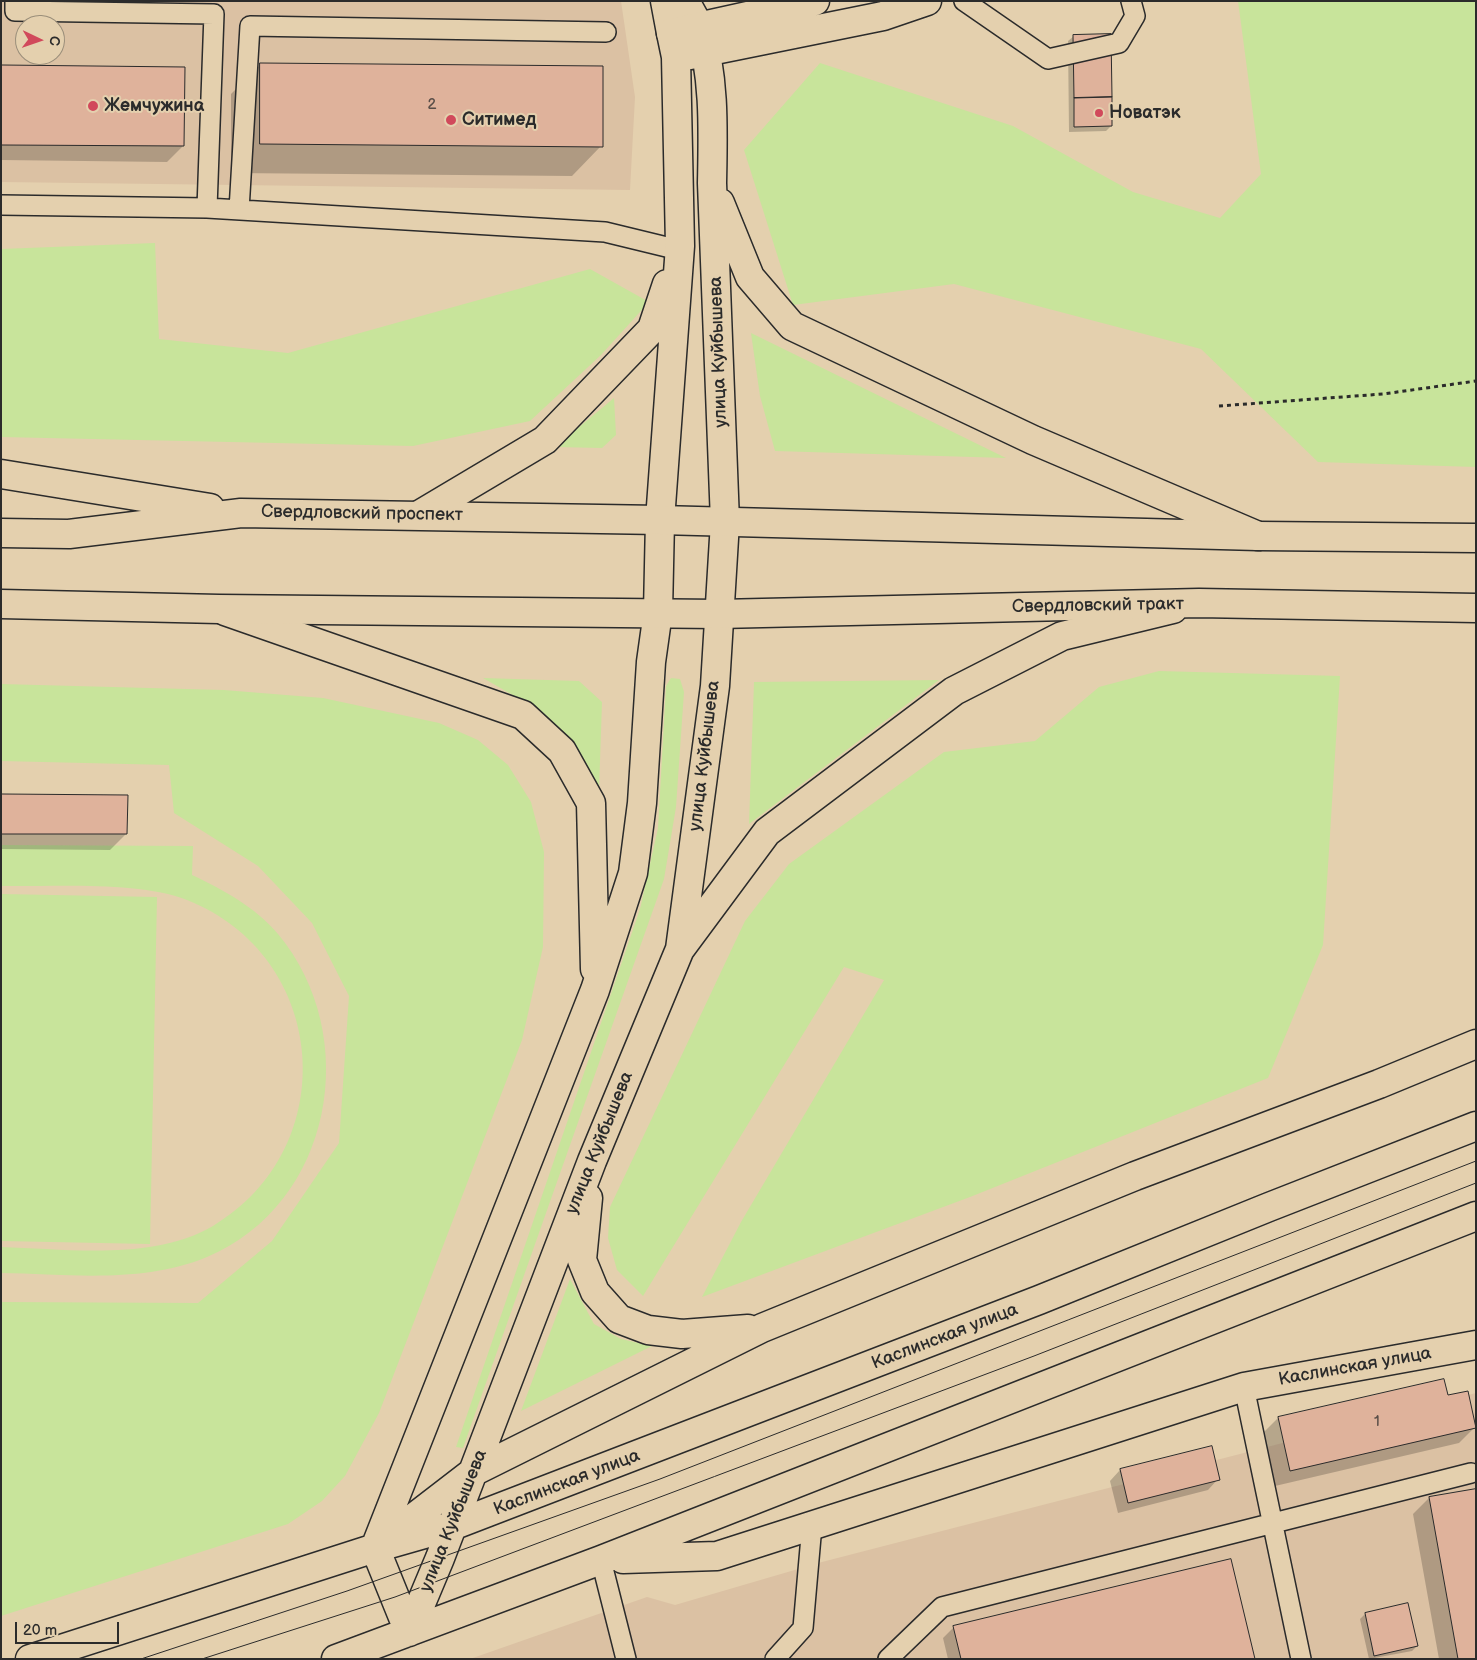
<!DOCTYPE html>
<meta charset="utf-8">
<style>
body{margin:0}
#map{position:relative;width:1477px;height:1660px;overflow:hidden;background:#e4d0ae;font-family:"Balsamiq Sans",sans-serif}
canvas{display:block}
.frame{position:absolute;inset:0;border:2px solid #2b2b2b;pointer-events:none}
.north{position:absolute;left:15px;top:15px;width:50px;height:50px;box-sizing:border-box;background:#e4d0ae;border:1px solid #9a8e7a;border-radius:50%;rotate:93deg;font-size:14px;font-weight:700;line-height:20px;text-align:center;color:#2b2b2b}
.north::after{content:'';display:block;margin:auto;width:18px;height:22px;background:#d1495b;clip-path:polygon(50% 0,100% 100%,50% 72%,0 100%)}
.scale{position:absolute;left:15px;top:1622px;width:104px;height:22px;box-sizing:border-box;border:2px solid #2b2b2b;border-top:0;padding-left:6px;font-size:15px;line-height:18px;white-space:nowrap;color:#2b2b2b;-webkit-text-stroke:4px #e4d0ae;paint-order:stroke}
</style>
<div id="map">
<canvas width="1477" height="1660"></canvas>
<div class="frame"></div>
<div class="north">С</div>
<div class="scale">20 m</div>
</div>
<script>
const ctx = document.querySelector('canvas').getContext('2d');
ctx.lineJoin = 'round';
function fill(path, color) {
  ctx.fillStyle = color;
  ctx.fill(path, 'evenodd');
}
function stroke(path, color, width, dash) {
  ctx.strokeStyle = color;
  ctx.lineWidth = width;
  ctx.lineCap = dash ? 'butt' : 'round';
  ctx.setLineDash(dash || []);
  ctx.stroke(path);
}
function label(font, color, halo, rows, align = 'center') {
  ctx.font = font + ' "Balsamiq Sans",sans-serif';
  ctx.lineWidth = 4;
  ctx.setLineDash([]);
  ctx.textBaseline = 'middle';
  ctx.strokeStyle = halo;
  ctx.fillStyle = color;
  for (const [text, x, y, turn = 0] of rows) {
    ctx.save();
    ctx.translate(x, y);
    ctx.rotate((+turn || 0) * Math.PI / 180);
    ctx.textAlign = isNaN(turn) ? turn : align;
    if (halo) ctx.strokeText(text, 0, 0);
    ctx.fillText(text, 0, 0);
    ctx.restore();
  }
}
const built = new Path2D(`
 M1 1H621L635 97 630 190 1 182ZM25 25H55V55H25Z
 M1476 1393V1659H470L647 1597 675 1605 822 1562Z`);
const green = new Path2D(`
 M1238 1H1476V467L1318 462 1201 349 954 284 793 305 744 150 820 63 1013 126 1133 192 1220 218 1261 174Z
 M155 243 159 339 288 353 590 269 649 302 601 355 530 421 413 446 1 437V249Z
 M751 333 1006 458 775 451 760 396Z
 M614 398 616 435 602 448 555 447Z
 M1159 671 1340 676 1323 945 1268 1078 970 1197 702 1297 741 1222 884 980 844 967 643 1296 617 1270 608 1238 610 1207 745 921 789 864 944 752 1035 741 1099 687Z
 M483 678 579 681 602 702 599 791 572 746 537 709Z
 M671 678 680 679 684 692 676 807 664 879 463 1448 456 1447 640 909 658 828 666 686Z
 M939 680 749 824 754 682Z
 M1 684 224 690 323 698 439 723 478 740 508 765 531 802 544 852 543 947 522 1040 379 1413 345 1476 322 1501 288 1524 1 1616V1302L198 1303 272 1241 339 1143 349 996 312 923 258 866 174 813 169 765 1 761Z
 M1 845 193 846 192 875C224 890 255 907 278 934 363 1036 333 1204 207 1257 142 1284 69 1274 1 1273V1247C68 1249 153 1261 213 1226 344 1148 329 956 187 900 139 881 55 887 1 886Z
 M1 894 157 897 150 1244 1 1241Z
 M570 1279 594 1324 621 1339 652 1346 521 1411Z`);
const shadow = new Path2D(`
 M151 1H200L199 2Z
 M1074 36 1111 126 1106 131 1069 132 1068 41Z
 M261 64 601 146 572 176 231 173V94Z
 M1 67 183 146 167 162 1 160Z
 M1 796 126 834 110 850 1 849Z
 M1447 1397 1475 1427 1459 1443 1275 1486 1262 1434 1278 1418Z
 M1120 1470 1218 1479 1208 1490 1118 1513 1110 1481Z
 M1429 1498 1476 1659H1439L1413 1514Z
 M1365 1614 1417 1646 1412 1651 1369 1659 1360 1619Z
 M954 1627 1254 1659H948L943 1638Z`);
const building = new Path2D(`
 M1111 34 1112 97 1074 98 1073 35Z
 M260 63 603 66V147L260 144Z
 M1 65 185 67 184 146 1 145Z
 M1112 97V126L1074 127V98Z
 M1 794 128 795 127 834H1Z
 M1444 1379 1448 1395 1468 1391 1476 1428 1290 1471 1278 1417Z
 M1212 1446 1220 1480 1128 1503 1120 1469Z
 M1476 1489V1659H1458L1429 1497Z
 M1231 1559 1255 1659H961L953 1626Z
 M1408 1603 1418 1646 1374 1656 1365 1613Z`);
const path = new Path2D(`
 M1219 406 1383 394 1476 381`);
const service = new Path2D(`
 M15 1V11L214 14 207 208
 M964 1 1048 59 1119 43 1135 16 1131 1
 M1 205 207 208 605 232 679 250
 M239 210 250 26 606 32
 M1244 1387 1301 1659
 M601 1560 626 1659
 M775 1659 803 1628 812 1525
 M888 1659 942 1607 1471 1473`);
const minor = new Path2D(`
 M665 1 671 33
 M685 1 699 26`);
const secondary = new Path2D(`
 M690 55 883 16 927 1
 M720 203 750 277 792 326 1033 440 1258 536
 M419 515 545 440 652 329 667 284
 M225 611 523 715 562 751 591 803 595 969
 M681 948 767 832 954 691 1062 636 1173 609
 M588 1198 582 1260 595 1292 619 1319 648 1330 682 1334 748 1329
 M386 1539 473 1472 762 1328 1135 1176 1379 1084 1476 1044
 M375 1548 595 990 633 873 642 803 651 662 658 612 660 520 680 246 676 57 671 33 815 1
 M375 1548 409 1632
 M623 1559 717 1556 1244 1387 1476 1345
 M409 1632 440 1558 592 1161 680 949 715 686 725 522 712 183C713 131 715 76 699 26
 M30 1659 375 1548 452 1526 1039 1300 1269 1207 1476 1126
 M336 1659 601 1560 1476 1216`);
const primary = new Path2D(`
 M1 474 210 508
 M1 533 69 534 241 513 660 520 1258 536 1476 538
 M1 604 219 609 719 614 1199 603 1476 608`);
const tram = new Path2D(`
 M141 1659 347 1591 660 1479 1476 1161
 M202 1659 395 1597 1034 1356 1476 1183`);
const markers = [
 [93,106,6,"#d1495b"],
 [1099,113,5,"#d1495b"],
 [451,120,6,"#d1495b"]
];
const numberNames = [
 ["2",432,105],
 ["1",1377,1422]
];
const poiNames = [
 ["Жемчужина",104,106],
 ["Новатэк",1109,113],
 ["Ситимед",462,120]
];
const streetNames = [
 ["улица Куйбышева",719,352,-92],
 ["Свердловский проспект",362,514,1],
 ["Свердловский тракт",1098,606,-1],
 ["улица Куйбышева",705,756,-83],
 ["улица Куйбышева",600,1143,-68],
 ["Каслинская улица",945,1337,-21],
 ["Каслинская улица",1355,1367,-10],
 ["Каслинская улица",567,1483,-21],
 ["улица Куйбышева",454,1521,-68]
];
fill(built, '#dbc1a3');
fill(green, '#c8e49b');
fill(shadow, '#0003');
fill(building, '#dfb29b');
stroke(building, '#2b2b2b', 1);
stroke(service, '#2b2b2b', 22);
stroke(minor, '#2b2b2b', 31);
stroke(secondary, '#2b2b2b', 31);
stroke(primary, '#2b2b2b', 31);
stroke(path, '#2b2b2b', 3, [4, 4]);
stroke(service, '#e4d0ae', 19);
stroke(minor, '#e4d0ae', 28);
stroke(secondary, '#e4d0ae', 28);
stroke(primary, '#e4d0ae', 28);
stroke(tram, '#2b2b2b', 1);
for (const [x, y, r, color] of markers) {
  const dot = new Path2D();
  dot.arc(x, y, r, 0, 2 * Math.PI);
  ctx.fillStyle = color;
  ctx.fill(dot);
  stroke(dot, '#e4d0ae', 2);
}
label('15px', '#584d47', null, numberNames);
label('bold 18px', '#2b2b2b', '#e4d0ae', poiNames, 'left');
label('18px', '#2b2b2b', '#e4d0ae', streetNames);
</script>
